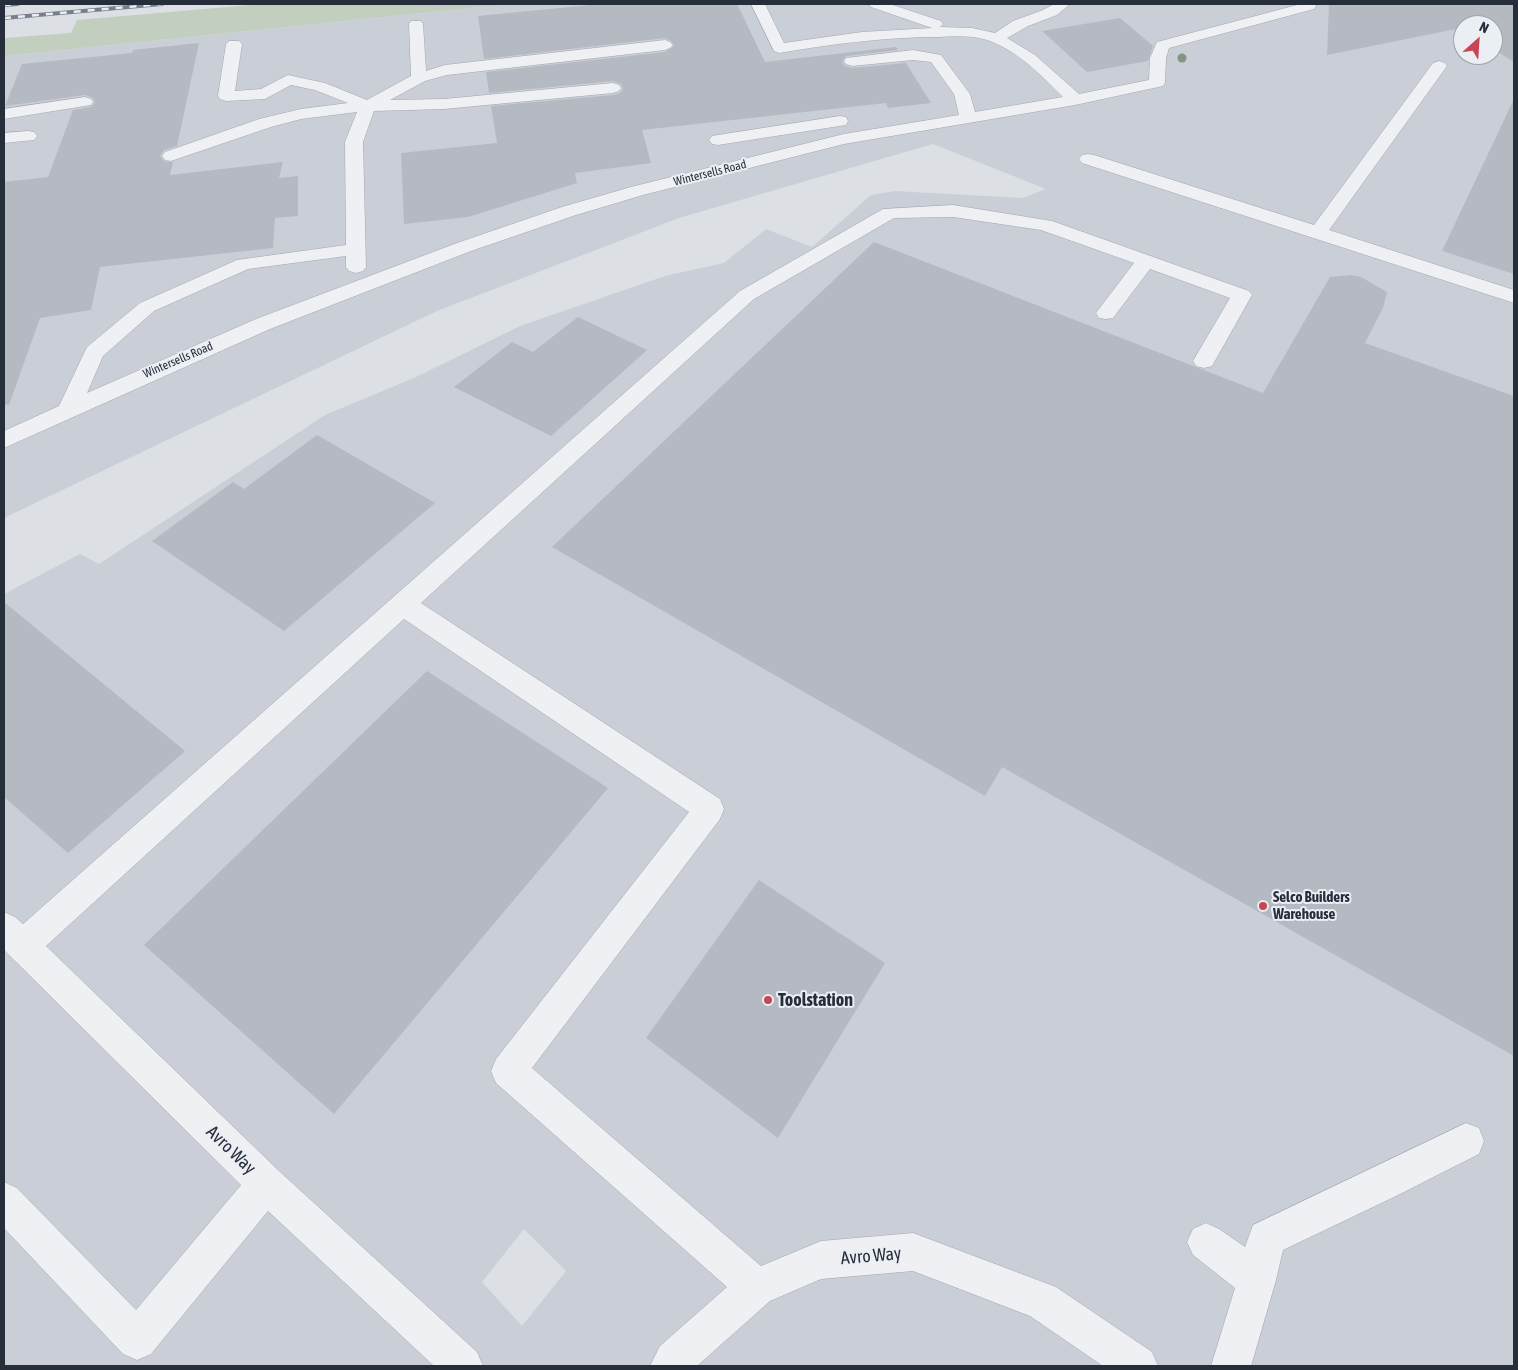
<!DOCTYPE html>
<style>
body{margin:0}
#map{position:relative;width:1518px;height:1370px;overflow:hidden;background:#dce0e5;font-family:"Asap Condensed",sans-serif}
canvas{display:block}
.frame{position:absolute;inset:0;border:5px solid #272e3b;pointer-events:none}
.north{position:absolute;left:1453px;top:15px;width:50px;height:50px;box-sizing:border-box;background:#ebeef3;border:1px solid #9da1a9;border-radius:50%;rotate:26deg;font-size:14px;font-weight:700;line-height:20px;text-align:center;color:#272e3b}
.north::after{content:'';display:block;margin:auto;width:18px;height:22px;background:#c64656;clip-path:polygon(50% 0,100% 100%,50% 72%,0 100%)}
</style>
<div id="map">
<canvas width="1518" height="1370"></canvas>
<div class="frame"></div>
<div class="north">N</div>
</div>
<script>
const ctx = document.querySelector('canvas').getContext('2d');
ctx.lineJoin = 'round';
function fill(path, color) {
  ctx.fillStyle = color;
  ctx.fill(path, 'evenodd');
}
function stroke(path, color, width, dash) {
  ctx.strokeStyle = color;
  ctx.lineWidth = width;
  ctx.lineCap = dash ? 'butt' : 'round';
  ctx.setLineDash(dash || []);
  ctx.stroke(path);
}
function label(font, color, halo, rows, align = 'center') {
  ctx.font = font + ' "Asap Condensed",sans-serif';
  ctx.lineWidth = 4;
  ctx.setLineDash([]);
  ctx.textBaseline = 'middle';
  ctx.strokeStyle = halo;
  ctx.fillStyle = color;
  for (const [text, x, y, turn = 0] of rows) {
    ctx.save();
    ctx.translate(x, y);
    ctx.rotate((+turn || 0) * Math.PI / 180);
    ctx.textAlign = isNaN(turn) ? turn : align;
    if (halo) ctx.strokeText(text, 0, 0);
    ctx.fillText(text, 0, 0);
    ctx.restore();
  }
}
const built = new Path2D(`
 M510 4H1514V1366H4V594L80 554 99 564 325 415 414 378 520 326 665 276 724 263 766 229 812 247 871 195 895 191 1022 198 1046 189 933 144 679 218 437 311 4 518V56ZM1463 25H1493V55H1463ZM524 1229 566 1271 522 1326 482 1282Z`);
const green = new Path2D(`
 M262 4H510L4 56V38L71 33 77 20Z`);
const building = new Path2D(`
 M601 4H737L765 62 896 47 898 50 846 56 842 62 845 66 852 68 906 63 931 103 888 108 886 103 642 130 651 163 575 173 577 183 468 217 404 224 401 153 497 143 491 106 613 95 620 93 623 89 621 84 613 81 489 93 486 72 665 52 674 46 671 41 665 38 484 59 478 16Z
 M1329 4H1514V62L1493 49V25H1463V30L1461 28 1327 55Z
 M1120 18 1153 46 1148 61 1087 72 1042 31Z
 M199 43 177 146 164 150 160 156 165 162H173L170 175 283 162 279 178 298 176V216L275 218 273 248 100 267 91 310 40 318 9 405 4 404V182L48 177 73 110 91 107 95 103 93 98 85 95 5 106 22 64 132 53 133 50Z
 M1514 99V274L1442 251Z
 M874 242 1263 393 1330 277 1351 275 1361 277 1387 292 1383 308 1365 343 1514 396V1056L1002 767 985 796 552 547Z
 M578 317 647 350 551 436 454 387 512 342 533 352Z
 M317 435 435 503 284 631 152 541 233 482 244 489Z
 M4 602 185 751 68 853 4 797Z
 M427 671 608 788 334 1114 144 945Z
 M759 880 885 963 778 1138 646 1038Z`);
const minor = new Path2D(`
 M751 4H765L784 43 862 32 932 28 871 7 869 4H890L941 21 943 24 940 27 972 28 995 33 1013 21 1043 10 1054 4H1070L1057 15 1028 26 1007 38 1035 55 1079 94 1149 80 1150 58 1157 42 1301 4H1317L1314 9 1169 48 1166 58 1165 83 1163 86 1075 105 844 144 643 195 576 215 471 251 270 329 4 448V431L59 406 87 347 140 303 237 260 346 245 345 142 357 112 301 119 271 127 171 161 165 160 162 156 165 152 259 119 301 109 348 103 315 90 291 85 265 99 226 101 220 99 218 96 226 44 229 41H239L242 44 235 91 261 89 288 75 325 83 367 100 411 76 409 24 411 21H421L423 24 426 71 445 65 665 40 670 42 673 45 670 48 665 50 447 75 425 81 390 100 444 99 613 83 619 85 621 88 619 91 613 93 444 109 374 111 363 142 366 267 363 271 356 273 349 271 346 267V256L248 269 154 311 103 356 87 393 256 319 457 243 562 207 631 187 844 134 959 115 954 94 931 62 913 60 852 66 846 64 844 61 846 58 913 50 941 55 970 94 975 112 1063 97C1041 75 1017 50 987 40 972 35 954 36 938 37 885 37 832 44 779 53L774 51Z
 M1439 61 1445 63 1447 66 1329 230 1514 290V303L1082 163 1079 159 1082 155 1088 154 1094 155 1314 225 1433 63Z
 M85 97 91 99 93 102 91 105 4 119V109Z
 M840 116 846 117 848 121 846 125 718 145 712 144 709 140 712 136 718 135Z
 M28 131 34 132 37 136 34 140 4 143V133Z
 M953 205 1052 221 1249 291 1252 295 1212 366 1204 368 1196 366 1193 361 1230 298 1150 269 1113 318 1106 319 1099 318 1096 313 1134 263 1041 230 953 217 894 218 754 299 421 603 720 799 724 809 720 819 532 1068 761 1266 821 1241 913 1233 1056 1287 1152 1352 1158 1366H1103L1030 1316 913 1271 821 1279 770 1301 697 1366H650L660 1346 727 1287 496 1083 491 1071 496 1059 689 812 404 619 46 946 279 1171 477 1352 483 1366H434L268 1211 151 1354 137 1360 123 1354 4 1228V1182L17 1188 136 1310 241 1185 4 950V912L15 917 23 924 740 291 883 209Z
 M1466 1123 1479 1128 1484 1141 1479 1154 1396 1196 1283 1250 1276 1280 1251 1366H1211L1235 1288 1193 1255 1187 1242 1193 1229 1206 1223 1219 1229 1245 1247 1253 1225Z`);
const rail = new Path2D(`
 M4 5 18 4
 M4 18 162 4`);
const trees = [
 [1182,58]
];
const markers = [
 [1263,906,5,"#c64656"],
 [768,1000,5,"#c64656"]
];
const farStreetnames = [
 ["Wintersells Road",710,173,-14],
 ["Wintersells Road",178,360,-23]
];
const poiNames = [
 ["Selco Builders",1273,897],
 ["Warehouse",1273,914]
];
const nearPoinames = [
 ["Toolstation",778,1000]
];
const nearStreetnames = [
 ["Avro Way",231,1150,44],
 ["Avro Way",871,1256,-5]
];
fill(built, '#cacfd7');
fill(green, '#c2cfbe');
fill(building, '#b4b9c2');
stroke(minor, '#a2a7af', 1);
fill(minor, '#eef0f4');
stroke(rail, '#777f8e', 4);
stroke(rail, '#ebeef3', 2.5, [7]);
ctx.fillStyle = '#839484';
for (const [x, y] of trees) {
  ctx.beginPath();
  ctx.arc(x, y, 4.5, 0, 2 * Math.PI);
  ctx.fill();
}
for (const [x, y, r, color] of markers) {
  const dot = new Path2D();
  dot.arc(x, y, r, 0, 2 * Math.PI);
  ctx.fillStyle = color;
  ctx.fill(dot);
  stroke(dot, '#ebeef3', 2);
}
label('12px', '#272e3b', '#ebeef3', farStreetnames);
label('bold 15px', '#272e3b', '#ebeef3', poiNames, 'left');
label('bold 18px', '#272e3b', '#ebeef3', nearPoinames, 'left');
label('18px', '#272e3b', '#ebeef3', nearStreetnames);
</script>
